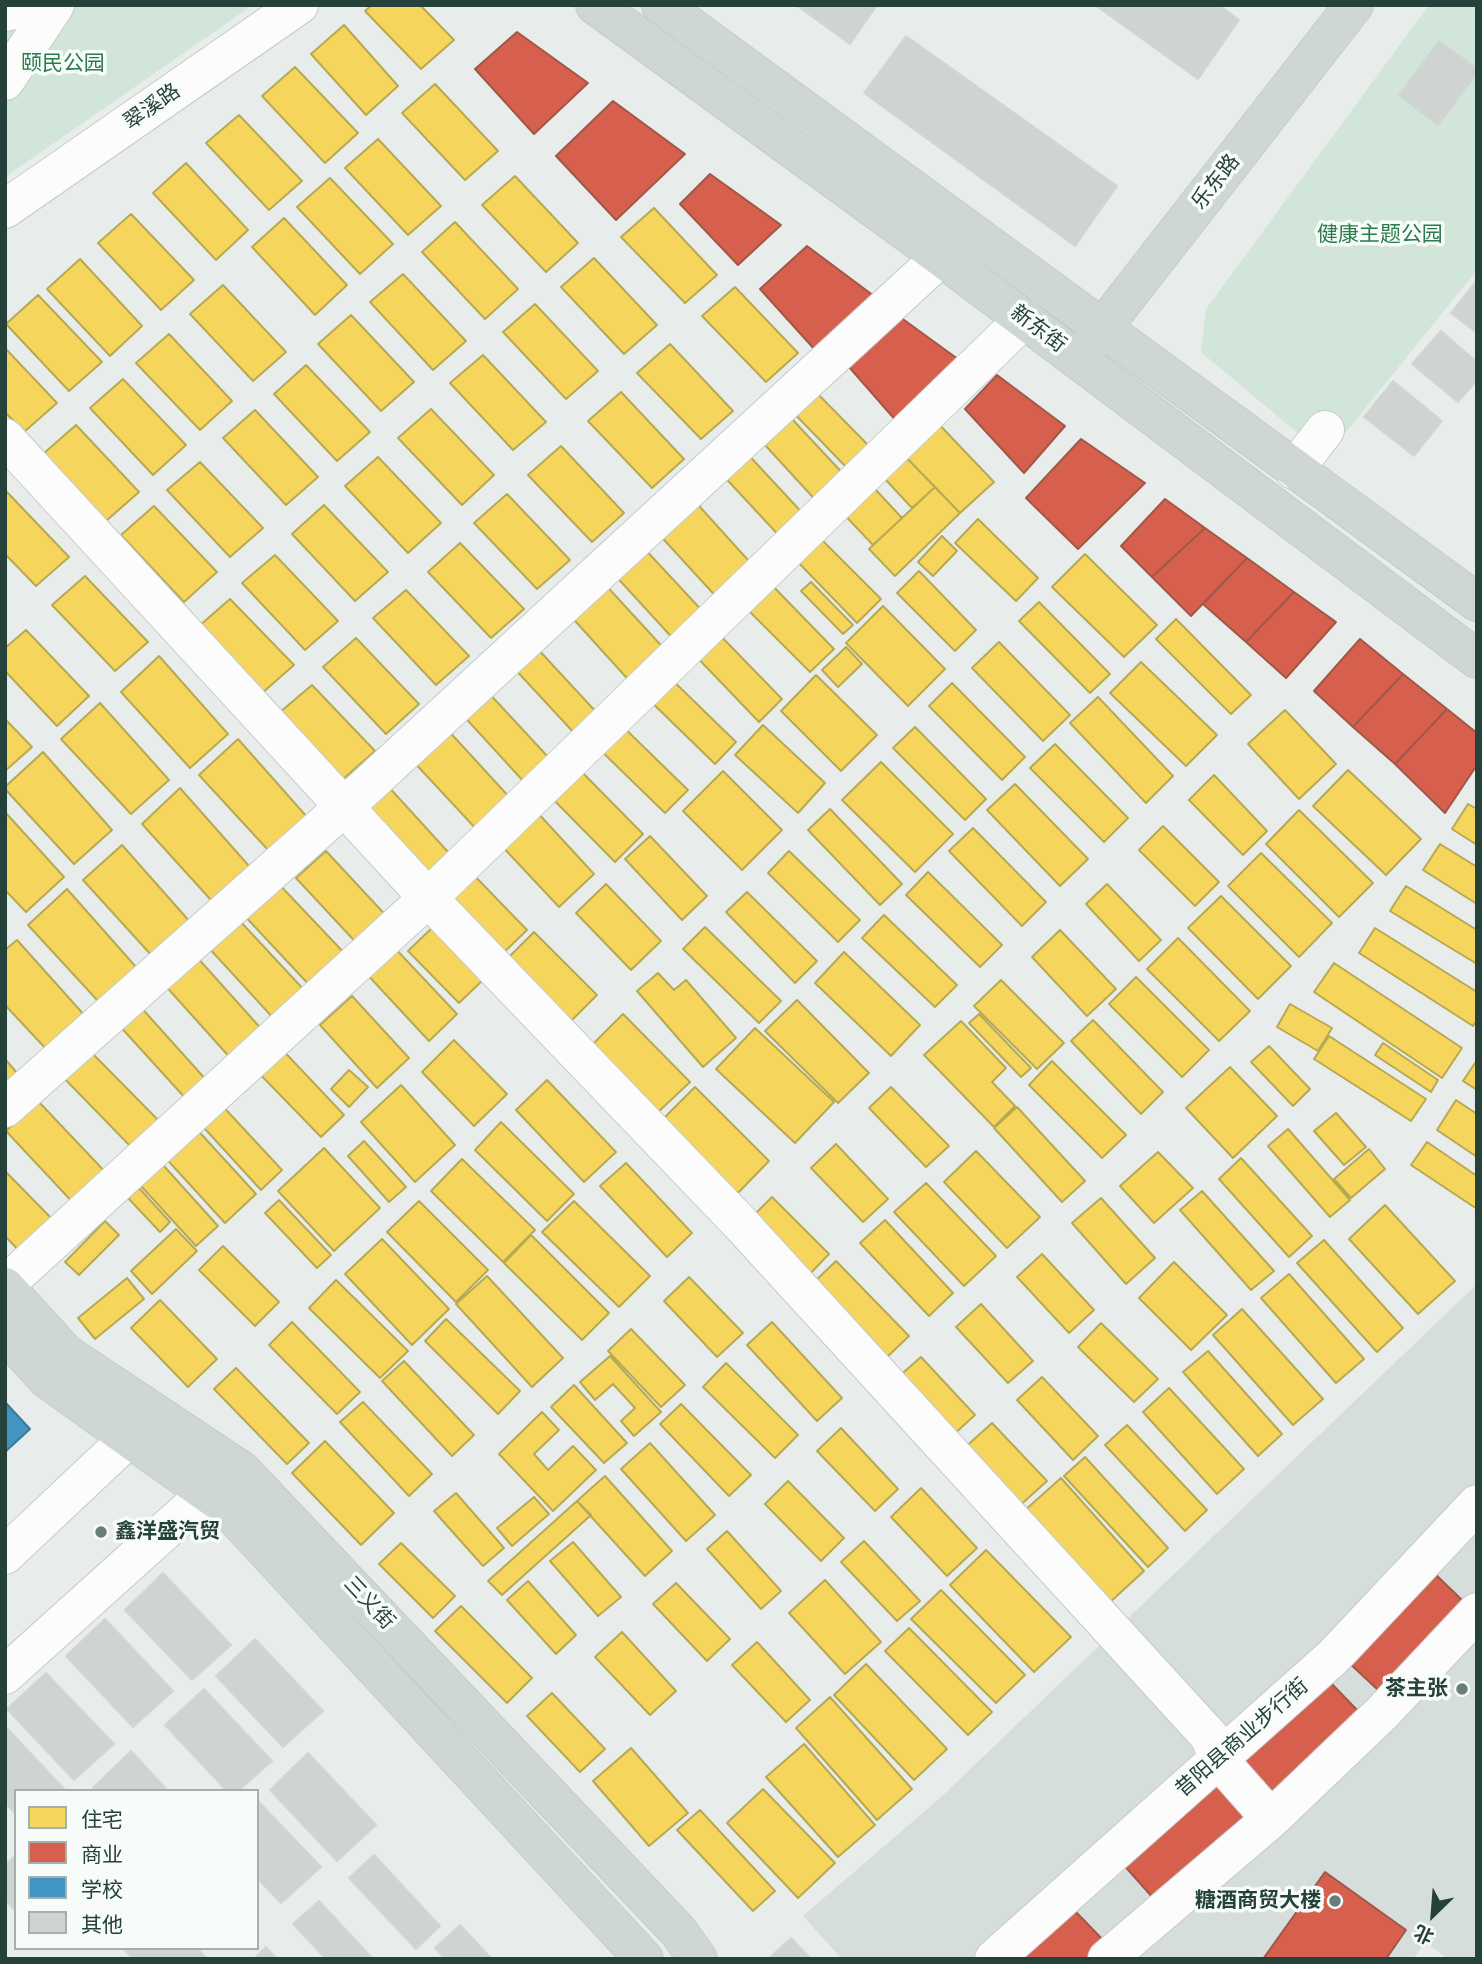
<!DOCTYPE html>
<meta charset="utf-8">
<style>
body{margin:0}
#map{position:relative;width:1482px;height:1964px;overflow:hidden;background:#e8edeb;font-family:"Work Sans","Noto Sans SC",sans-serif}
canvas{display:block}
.frame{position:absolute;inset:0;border:7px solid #24423a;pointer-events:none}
.legend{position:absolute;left:14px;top:1789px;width:245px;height:161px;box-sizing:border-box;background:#f7fbf9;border:2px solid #a3b1ad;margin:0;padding:9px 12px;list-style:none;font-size:21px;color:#24423a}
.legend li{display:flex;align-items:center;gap:14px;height:35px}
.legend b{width:35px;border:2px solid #a3b1ad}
.north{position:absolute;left:1398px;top:1880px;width:70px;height:70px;-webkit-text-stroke:5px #f7fbf9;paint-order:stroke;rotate:205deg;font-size:19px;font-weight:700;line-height:28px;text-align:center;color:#24423a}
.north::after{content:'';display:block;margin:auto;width:24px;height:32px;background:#24423a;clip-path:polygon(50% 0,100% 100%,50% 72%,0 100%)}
</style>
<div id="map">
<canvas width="1482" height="1964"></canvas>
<div class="frame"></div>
<ul class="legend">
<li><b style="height:19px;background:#f6d55c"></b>住宅</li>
<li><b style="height:19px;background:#d6604d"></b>商业</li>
<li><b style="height:19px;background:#4393c3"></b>学校</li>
<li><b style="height:19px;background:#cfd4d2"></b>其他</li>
</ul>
<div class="north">北</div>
</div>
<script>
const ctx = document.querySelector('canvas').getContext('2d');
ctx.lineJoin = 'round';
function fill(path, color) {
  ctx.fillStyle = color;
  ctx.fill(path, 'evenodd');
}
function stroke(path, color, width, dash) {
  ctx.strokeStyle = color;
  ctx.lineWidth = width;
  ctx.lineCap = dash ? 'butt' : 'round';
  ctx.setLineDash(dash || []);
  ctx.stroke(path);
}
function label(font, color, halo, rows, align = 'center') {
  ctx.font = font + ' "Work Sans","Noto Sans SC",sans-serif';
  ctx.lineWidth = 7;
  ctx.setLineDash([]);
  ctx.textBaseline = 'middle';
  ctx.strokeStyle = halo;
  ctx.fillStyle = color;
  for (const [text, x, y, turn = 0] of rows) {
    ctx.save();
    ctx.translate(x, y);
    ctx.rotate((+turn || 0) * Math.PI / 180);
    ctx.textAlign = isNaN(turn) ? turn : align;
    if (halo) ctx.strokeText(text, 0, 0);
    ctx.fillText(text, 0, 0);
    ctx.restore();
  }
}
const built = new Path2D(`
 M1477 1284V1959H1448L1425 1942 1413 1959H842L803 1916 940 1798Z`);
const green = new Path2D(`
 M5 5H253L5 177Z
 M1429 5H1477V270L1326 457 1201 352 1206 309Z`);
const homes = new Path2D(`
 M372 5H420L454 40 421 69 365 11Z
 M344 25 398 86 366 115 311 54Z
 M295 67 358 133 325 163 262 96Z
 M435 84 498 151 465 180 402 113Z
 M239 115 302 181 269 210 206 143Z
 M378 139 441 206 408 235 345 168Z
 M186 163 248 230 216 260 153 193Z
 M515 176 578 243 546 272 482 205Z
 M330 178 393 244 360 274 297 207Z
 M654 208 717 275 685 303 621 237Z
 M131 214 194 280 161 310 98 243Z
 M284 218 347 285 315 315 252 247Z
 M455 222 518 289 485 319 422 252Z
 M594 258 657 325 624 354 561 287Z
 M80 259 142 326 110 356 47 289Z
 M403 274 466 341 433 370 370 302Z
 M223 285 286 352 253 381 190 314Z
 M735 287 798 353 766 382 702 316Z
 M38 295 102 362 69 391 6 324Z
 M535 304 598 371 566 399 503 332Z
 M351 315 414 382 381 411 318 344Z
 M169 334 232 401 200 430 136 363Z
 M670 344 733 411 701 439 637 373Z
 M5 348 57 403 24 432 5 412Z
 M483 355 546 422 513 450 450 383Z
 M306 365 370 432 337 461 274 394Z
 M123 379 186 445 153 475 90 408Z
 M809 385 870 447 847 468 787 406Z
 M621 392 684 459 652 488 588 421Z
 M431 409 494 475 462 505 398 438Z
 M255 410 318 477 286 505 223 438Z
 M932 417 994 482 960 513 898 449Z
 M792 419 848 479 820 505 765 445Z
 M76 425 139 492 106 521 43 454Z
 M561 446 624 513 592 542 528 475Z
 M742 448 808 519 784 541 718 470Z
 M898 449 935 487 912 508 885 479 875 489 902 518 873 545 837 507Z
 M378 457 441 523 408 553 345 486Z
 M200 462 263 528 230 557 167 490Z
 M935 487 960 513 895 576 869 549Z
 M6 491 69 557 36 586 5 554Z
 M507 494 570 560 537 589 474 523Z
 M691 497 757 570 721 602 655 530Z
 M324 505 388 572 355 601 292 534Z
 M154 506 217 572 184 602 121 535Z
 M978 519 1038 578 1016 601 955 543Z
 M814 532 881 599 857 623 791 555Z
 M942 536 957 551 933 576 918 562Z
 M460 543 524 609 491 638 428 572Z
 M641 545 708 617 678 644 612 572Z
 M1085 554 1157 625 1124 657 1052 587Z
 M275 555 338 621 305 650 242 583Z
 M919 571 976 630 955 651 897 593Z
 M85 576 148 642 115 671 52 605Z
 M766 579 834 649 810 672 741 603Z
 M601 580 669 654 634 686 567 612Z
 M811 582 853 625 843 634 801 591Z
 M406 590 469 656 436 685 373 618Z
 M230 599 294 665 261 694 198 627Z
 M1039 602 1110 674 1090 693 1019 621Z
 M883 606 945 669 908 706 846 643Z
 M1176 619 1251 695 1231 714 1156 639Z
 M713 628 782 699 759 722 690 650Z
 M26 630 89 696 57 726 5 671V648Z
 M356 638 419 704 386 734 323 667Z
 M999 642 1070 715 1043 741 972 668Z
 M535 646 598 714 576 735 512 666Z
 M846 647 862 664 838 687 822 670Z
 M159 656 228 734 190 768 121 692Z
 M1141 662 1217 735 1186 766 1110 693Z
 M664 672 736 742 715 764 643 694Z
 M816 675 877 735 841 771 781 711Z
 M952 683 1025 757 1002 780 929 706Z
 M312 685 375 751 342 780 279 713Z
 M485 689 550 759 525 783 460 712Z
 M1098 697 1173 776 1146 803 1070 723Z
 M100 703 169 780 131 814 61 739Z
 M1285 710 1336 764 1299 799 1248 744Z
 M5 719 32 747 5 771Z
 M616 720 688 790 665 813 594 744Z
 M763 725 825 783 798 813 735 755Z
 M445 727 512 800 478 831 411 759Z
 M915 727 986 799 965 820 893 748Z
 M238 739 307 817 269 851 199 775Z
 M1055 744 1128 818 1104 842 1030 768Z
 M43 752 112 830 74 864 5 789V787Z
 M571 761 643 834 615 862 543 789Z
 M881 762 953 834 915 872 842 800Z
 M1348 770 1421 839 1386 875 1313 806Z
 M723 771 782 830 742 870 683 811Z
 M1214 775 1267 831 1243 855 1189 800Z
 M386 784 449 853 424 876 361 806Z
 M1015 784 1088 859 1060 886 987 810Z
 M180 788 249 866 211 900 142 824Z
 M1468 804 1477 809V845L1452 829Z
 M830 809 902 884 880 905 808 830Z
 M1299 810 1373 883 1339 917 1266 844Z
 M536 811 594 874 559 907 500 844Z
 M5 812 64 877 26 912 5 890Z
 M1163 826 1219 882 1195 906 1139 850Z
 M973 828 1046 902 1022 926 949 851Z
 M650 836 707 896 682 920 625 859Z
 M1440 844 1477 867V904L1423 870Z
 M122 845 191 923 153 957 83 880Z
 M326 851 392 922 363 950 296 878Z
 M789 851 860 920 838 942 768 873Z
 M1261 853 1332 923 1299 957 1228 886Z
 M466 867 527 930 501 955 440 892Z
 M928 872 1002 945 980 967 906 895Z
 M275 880 348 957 313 989 241 912Z
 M606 884 661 941 631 970 576 913Z
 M1107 884 1161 940 1139 961 1086 904Z
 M1406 886 1477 930V964L1390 911Z
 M67 889 136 967 98 1001 28 925Z
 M747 892 817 961 795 983 726 912Z
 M1221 896 1291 966 1258 999 1188 928Z
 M884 915 957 985 935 1007 862 938Z
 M239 920 306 992 275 1020 208 947Z
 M435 925 486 977 459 1003 408 951Z
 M705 927 781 1001 759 1023 683 949Z
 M1375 928 1477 992V1020L1473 1026 1359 953Z
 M1060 930 1116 989 1087 1016 1032 957Z
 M534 932 597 995 565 1027 502 964Z
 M1178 938 1250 1011 1219 1041 1147 969Z
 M17 940 86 1017 48 1051 5 1005V950Z
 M392 945 457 1014 429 1041 364 971Z
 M844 952 920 1025 891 1056 815 983Z
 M195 955 265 1033 233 1061 163 983Z
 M1334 963 1462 1048 1442 1078 1314 992Z
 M658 973 674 990 686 980 736 1038 703 1067 637 991Z
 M1136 977 1209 1050 1182 1077 1109 1004Z
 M1001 980 1064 1043 1037 1069 974 1006Z
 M352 996 409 1058 377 1088 320 1025Z
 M797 1000 869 1073 838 1103 765 1031Z
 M138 1004 208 1082 187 1100 117 1023Z
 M1290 1004 1332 1028 1318 1051 1277 1027Z
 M623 1014 690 1082 656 1114 590 1047Z
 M979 1014 1031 1068 1021 1077 969 1023Z
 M1093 1020 1163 1092 1141 1114 1071 1041Z
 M961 1021 1006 1068 992 1082 1015 1106 994 1127 924 1055Z
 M755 1028 834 1102 795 1143 716 1069Z
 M1329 1036 1426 1099 1411 1121 1314 1059Z
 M454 1040 507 1094 474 1126 422 1072Z
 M1383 1043 1438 1080 1431 1092 1375 1055Z
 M277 1044 344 1115 321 1137 253 1067Z
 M1269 1046 1310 1089 1293 1106 1251 1062Z
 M88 1049 161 1123 134 1150 61 1075Z
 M5 1059 17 1073 5 1083Z
 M1477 1060V1090L1463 1081Z
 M1052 1061 1126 1135 1102 1158 1029 1085Z
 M1230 1067 1277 1116 1233 1158 1186 1108Z
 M349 1070 368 1087 349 1107 331 1089Z
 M547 1080 616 1152 584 1182 516 1110Z
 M401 1085 455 1145 415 1182 361 1122Z
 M695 1087 769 1161 735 1196 660 1122Z
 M891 1087 949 1146 926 1167 869 1108Z
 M216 1099 282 1170 261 1190 195 1118Z
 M1456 1100 1477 1114V1157L1437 1130Z
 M38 1101 110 1177 78 1208 6 1131Z
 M1017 1107 1085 1181 1062 1202 994 1128Z
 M1336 1113 1366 1147 1344 1165 1314 1131Z
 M501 1122 574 1194 547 1221 475 1150Z
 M192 1124 256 1194 225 1223 161 1153Z
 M1288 1129 1350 1200 1330 1217 1268 1146Z
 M364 1141 406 1187 389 1202 348 1156Z
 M1427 1142 1477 1176V1209L1411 1165Z
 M836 1144 888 1199 863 1222 811 1168Z
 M324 1148 380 1208 334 1251 278 1191Z
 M1369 1149 1385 1169 1351 1198 1334 1179Z
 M976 1151 1040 1217 1007 1248 944 1182Z
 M1158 1152 1193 1188 1154 1223 1120 1186Z
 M154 1155 218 1226 196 1246 131 1175Z
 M1241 1158 1312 1236 1289 1257 1219 1179Z
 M462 1159 535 1230 503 1262 431 1191Z
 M626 1163 692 1233 667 1257 600 1186Z
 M5 1171 56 1223 23 1255 5 1236Z
 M926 1183 996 1256 964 1286 894 1212Z
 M139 1188 170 1222 160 1232 128 1198Z
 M1202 1191 1274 1271 1251 1290 1180 1210Z
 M772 1197 829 1254 807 1277 750 1219Z
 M1101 1198 1155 1258 1126 1284 1072 1223Z
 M279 1200 331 1255 317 1268 265 1213Z
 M419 1201 488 1270 456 1302 387 1232Z
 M574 1201 650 1276 619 1307 542 1232Z
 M1385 1205 1455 1281 1418 1314 1349 1239Z
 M885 1220 953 1293 929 1316 860 1243Z
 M105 1221 119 1235 79 1275 65 1262Z
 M176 1229 197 1251 152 1294 131 1271Z
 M531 1235 609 1313 582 1340 504 1263Z
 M382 1239 449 1309 412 1345 345 1274Z
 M1324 1240 1403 1328 1377 1352 1297 1263Z
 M223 1246 279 1302 255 1326 199 1270Z
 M1042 1254 1094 1310 1069 1333 1017 1277Z
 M836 1261 909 1336 884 1360 811 1285Z
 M1174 1262 1227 1315 1191 1350 1139 1298Z
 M1289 1274 1364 1359 1336 1383 1261 1298Z
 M487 1276 563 1358 532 1387 456 1304Z
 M689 1277 743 1333 717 1357 664 1301Z
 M127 1278 144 1299 95 1339 78 1318Z
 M336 1280 408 1351 380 1378 309 1308Z
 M160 1300 217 1359 188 1387 131 1328Z
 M981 1304 1033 1361 1008 1383 956 1327Z
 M1242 1309 1323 1399 1293 1425 1213 1335Z
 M446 1319 520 1391 498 1414 425 1341Z
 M292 1322 360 1392 337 1414 269 1345Z
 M772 1322 842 1398 817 1421 747 1345Z
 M1101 1323 1158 1379 1134 1402 1078 1347Z
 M631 1329 685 1385 661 1407 608 1351Z
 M1208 1351 1282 1434 1258 1456 1183 1372Z
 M610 1356 661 1412 634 1436 621 1421 635 1408 613 1384 595 1400 580 1382Z
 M921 1357 975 1415 951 1437 897 1378Z
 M404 1361 474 1435 452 1456 382 1381Z
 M726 1363 798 1435 775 1458 703 1387Z
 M236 1368 309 1443 287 1464 214 1389Z
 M1042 1377 1098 1436 1073 1460 1017 1400Z
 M574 1385 627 1443 604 1463 551 1407Z
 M1169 1388 1244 1469 1217 1494 1143 1412Z
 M363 1402 432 1474 409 1496 340 1422Z
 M681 1404 751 1475 729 1496 660 1424Z
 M542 1412 559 1430 534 1454 548 1470 573 1446 596 1470 553 1511 499 1454Z
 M992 1423 1047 1481 1016 1509 961 1451Z
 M1127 1425 1207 1510 1185 1531 1105 1445Z
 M841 1428 898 1489 875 1511 817 1451Z
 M325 1441 394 1513 361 1545 292 1473Z
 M650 1443 715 1515 686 1541 621 1469Z
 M1085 1457 1168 1548 1148 1567 1064 1476Z
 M605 1476 672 1551 645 1576 577 1501Z
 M1061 1478 1144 1571 1107 1605 1023 1512Z
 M788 1481 844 1538 821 1561 765 1504Z
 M921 1488 977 1548 947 1576 891 1517Z
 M456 1493 504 1548 483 1566 434 1511Z
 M534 1497 549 1514 512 1546 497 1528Z
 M577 1501 591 1515 502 1595 488 1581Z
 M727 1531 781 1591 761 1609 707 1549Z
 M864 1541 920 1601 897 1621 841 1562Z
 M573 1542 621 1597 598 1616 550 1561Z
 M401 1543 455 1596 433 1618 379 1564Z
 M986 1550 1071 1637 1034 1672 950 1585Z
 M825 1580 881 1642 845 1674 789 1613Z
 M528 1581 576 1635 556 1654 507 1600Z
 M676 1583 730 1639 707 1661 653 1604Z
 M941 1590 1025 1675 996 1703 911 1619Z
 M461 1606 532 1678 507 1703 435 1631Z
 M909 1628 992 1712 968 1735 885 1651Z
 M622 1632 676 1691 650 1715 595 1657Z
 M757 1642 810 1700 786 1722 732 1665Z
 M866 1664 947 1749 914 1780 834 1695Z
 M552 1693 605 1749 580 1772 527 1716Z
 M830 1697 912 1789 877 1820 796 1728Z
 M804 1744 875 1825 838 1857 766 1777Z
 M631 1748 688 1813 649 1846 593 1781Z
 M763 1789 835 1863 798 1898 727 1823Z
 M700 1810 775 1891 753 1911 677 1830Z`);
const shops = new Path2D(`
 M517 32 588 83 534 134 475 69Z
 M613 101 685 154 616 220 556 156Z
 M710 174 781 225 738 265 680 204Z
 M807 246 874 296 816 351 760 289Z
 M900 317 962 362 898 423 849 367Z
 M997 375 1065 426 1024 473 965 409Z
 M1081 439 1145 483 1078 549 1026 498Z
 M1165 499 1205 528 1152 577 1121 546Z
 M1205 528 1247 558 1191 616 1152 577Z
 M1247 558 1294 592 1246 642 1203 604Z
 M1294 592 1336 622 1286 678 1246 642Z
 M1360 639 1403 674 1353 727 1314 691Z
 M1403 674 1447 709 1395 764 1353 727Z
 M1447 709 1477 733V765L1445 813 1395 764Z
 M1432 1571 1464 1602 1378 1690 1346 1660Z
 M1328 1680 1359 1712 1268 1798 1237 1765Z
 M1218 1777 1250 1813 1154 1899 1122 1863Z
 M1325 1872 1406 1930 1386 1959H1263Z
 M1074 1910 1106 1943 1088 1959H1021Z`);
const schools = new Path2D(`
 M5 1402 30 1429 5 1452Z`);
const building = new Path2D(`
 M796 5H877L850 44Z
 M1095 5H1219L1239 20 1198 79Z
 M906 36 1117 186 1075 246 864 93Z
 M1439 41 1477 69V73L1438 125 1399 95Z
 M1477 280V333L1451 313Z
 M1441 331 1477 362V380L1458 402 1412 364Z
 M1393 381 1442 421 1414 456 1364 417Z
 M163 1573 231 1645 192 1680 125 1610Z
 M105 1619 173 1691 133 1727 66 1656Z
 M255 1639 323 1711 283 1747 216 1676Z
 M46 1673 114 1744 74 1780 7 1709Z
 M204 1689 272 1761 238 1791H227L165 1725Z
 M5 1726 66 1791H16V1814L5 1803Z
 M131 1751 168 1791H95L93 1788Z
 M308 1753 376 1825 337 1861 270 1790Z
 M257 1800 321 1867 281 1903 257 1878Z
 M16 1855V1911L5 1900V1865Z
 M374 1855 440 1926 416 1949 349 1878Z
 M319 1901 373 1959H326L293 1924Z
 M460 1925 492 1959H445L435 1948Z
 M791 1938 811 1959H768Z
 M266 1947 277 1959H254Z
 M123 1948H197L207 1959H133Z`);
const minor = new Path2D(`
 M5 12 33 5
 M5 81 55 5
 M5 209 299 5
 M5 438 428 898 740 1223 1210 1737 1218 1759 1271 1819
 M1294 470 1325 430
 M5 1108 344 807 941 257
 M5 1285 428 898 1024 319
 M5 1555 129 1438
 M5 1675 207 1493
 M994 1959 1333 1657 1477 1504
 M1107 1959 1271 1819 1382 1713 1477 1612`);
const major = new Path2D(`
 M595 5 941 257 1477 659
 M661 5 1477 602
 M1086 349 1354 5
 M5 1287 66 1354 242 1471 678 1931 698 1959
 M5 1333 47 1379 129 1438 223 1504 644 1959`);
const markers = [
 [101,1532,7,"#697e78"],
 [1462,1689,7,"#697e78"],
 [1335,1901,7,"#697e78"]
];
const parkNames = [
 ["颐民公园",63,64],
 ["健康主题公园",1380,235]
];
const streetNames = [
 ["翠溪路",152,107,-35],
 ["乐东路",1216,182,-52],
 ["新东街",1038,329,37],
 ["三义街",369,1603,47],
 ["昔阳县商业步行街",1242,1738,-41]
];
const poiNames = [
 ["鑫洋盛汽贸",115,1532,"left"],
 ["茶主张",1448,1689],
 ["糖酒商贸大楼",1321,1901]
];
fill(built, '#d6dedb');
fill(green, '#d1e6d8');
fill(homes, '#f6d55c');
stroke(homes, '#b7a952', 2);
fill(shops, '#d6604d');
stroke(shops, '#a15747', 2);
fill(schools, '#4393c3');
stroke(schools, '#3a7b9a', 2);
fill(building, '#cfd4d2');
stroke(building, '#d1d6d4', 2);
stroke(minor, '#c5cac8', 40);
stroke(major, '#c3ccc9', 40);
stroke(minor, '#fcfcfc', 38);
stroke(major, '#cfd7d5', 38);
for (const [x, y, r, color] of markers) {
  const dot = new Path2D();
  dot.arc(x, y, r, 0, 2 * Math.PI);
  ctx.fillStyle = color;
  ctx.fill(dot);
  stroke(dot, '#f7fbf9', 2.5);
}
label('21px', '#2d7a4b', '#f7fbf9', parkNames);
label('21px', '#24423a', '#f7fbf9', streetNames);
label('bold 21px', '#24423a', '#f7fbf9', poiNames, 'right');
</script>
